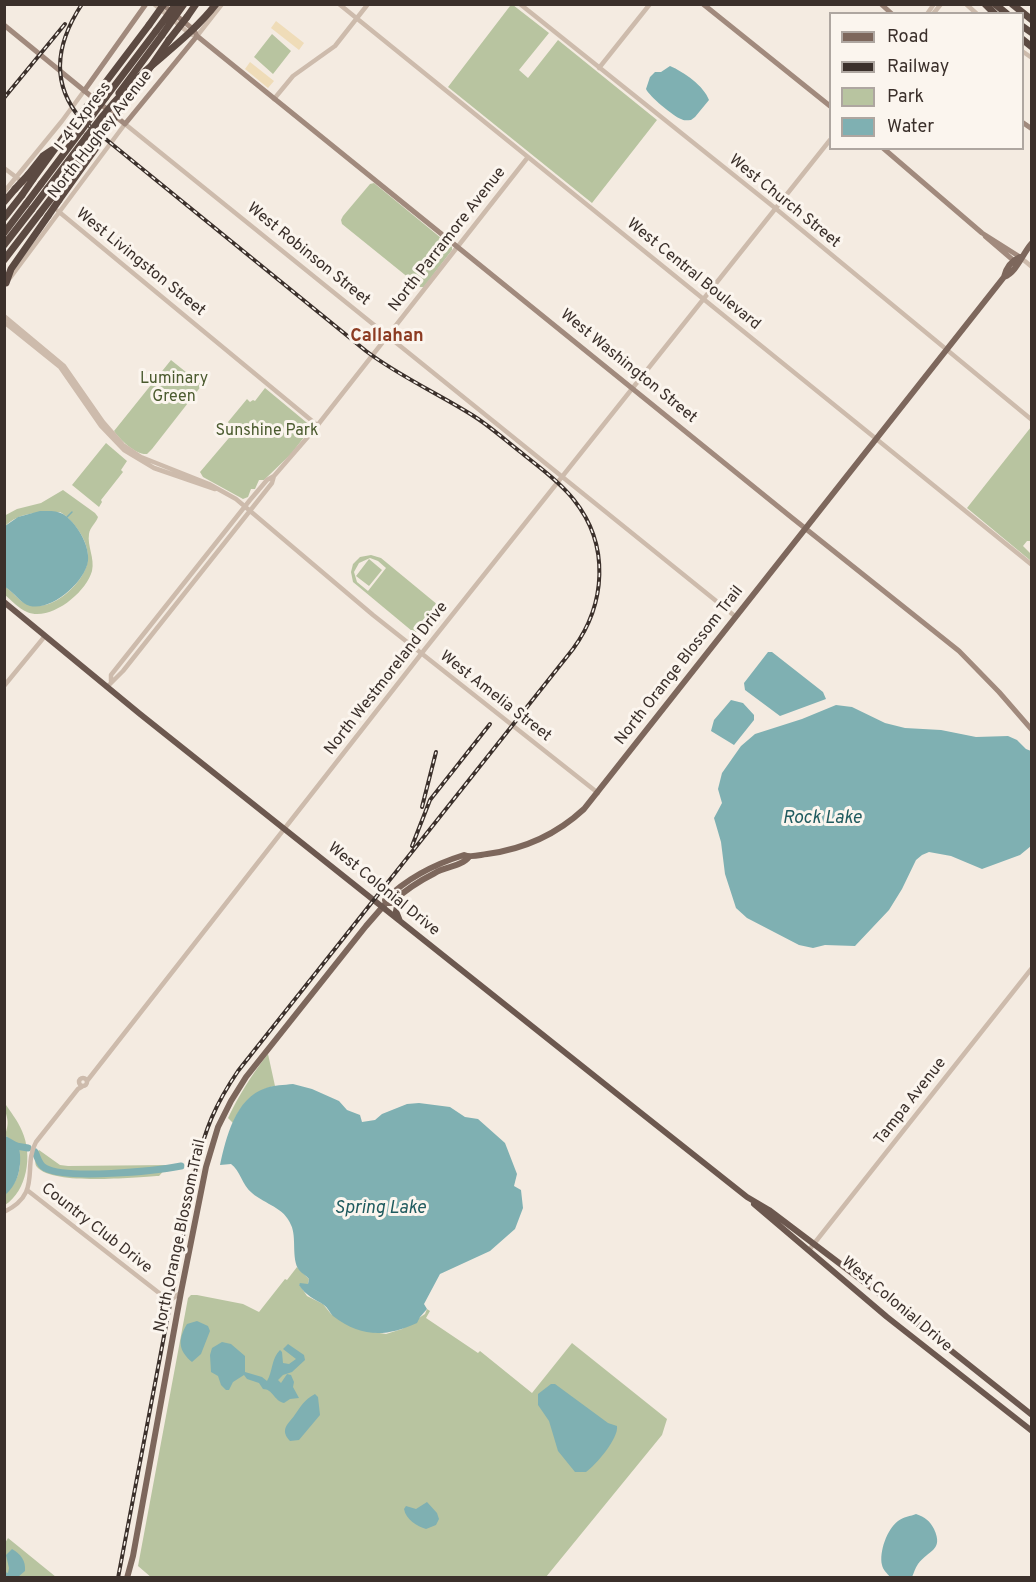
<!DOCTYPE html>
<style>
body{margin:0}
#map{position:relative;width:1036px;height:1582px;overflow:hidden;background:#f4ebe1;font-family:Overpass,sans-serif}
canvas{display:block}
.frame{position:absolute;inset:0;border:6px solid #3b302b;pointer-events:none}
.legend{position:absolute;left:829px;top:12px;width:195px;height:138px;box-sizing:border-box;background:#fbf5ee;border:2px solid #aea6a0;margin:0;padding:8px 10px;list-style:none;font-size:18px;color:#3b302b}
.legend li{display:flex;align-items:center;gap:12px;height:30px}
.legend b{width:30px;border:2px solid #aea6a0}
</style>
<div id="map">
<canvas width="1036" height="1582"></canvas>
<div class="frame"></div>
<ul class="legend">
<li><b style="height:8px;background:#7d675c"></b>Road</li>
<li><b style="height:8px;background:#3b302b"></b>Railway</li>
<li><b style="height:16px;background:#b8c4a0"></b>Park</li>
<li><b style="height:16px;background:#7fb0b2"></b>Water</li>
</ul>
</div>
<script>
const ctx = document.querySelector('canvas').getContext('2d');
ctx.lineJoin = 'round';
function fill(path, color) {
  ctx.fillStyle = color;
  ctx.fill(path, 'evenodd');
}
function stroke(path, color, width, dash) {
  ctx.strokeStyle = color;
  ctx.lineWidth = width;
  ctx.lineCap = dash ? 'butt' : 'round';
  ctx.setLineDash(dash || []);
  ctx.stroke(path);
}
function label(font, color, halo, rows, align = 'center') {
  ctx.font = font + ' Overpass,sans-serif';
  ctx.lineWidth = 6;
  ctx.setLineDash([]);
  ctx.textBaseline = 'middle';
  ctx.strokeStyle = halo;
  ctx.fillStyle = color;
  for (const [text, x, y, turn = 0] of rows) {
    ctx.save();
    ctx.translate(x, y);
    ctx.rotate((+turn || 0) * Math.PI / 180);
    ctx.textAlign = isNaN(turn) ? turn : align;
    if (halo) ctx.strokeText(text, 0, 0);
    ctx.fillText(text, 0, 0);
    ctx.restore();
  }
}
const green = new Path2D(`
 M513 5 549 33 519 70 528 78 558 40 657 120 592 203 448 87 510 6Z
 M272 34 291 51 273 74 254 57Z
 M374 183 452 247V250L424 287H420L342 224 341 220 343 216 370 184Z
 M171 360 202 385 152 449 147 454C136 455 120 440 114 431Z
 M265 388 312 427 291 454 264 480H259L255 489H251L248 497 243 499 203 477 200 472 234 432 228 422 247 399 250 402 253 400 255 401Z
 M1031 427V541H1027L1023 546 1031 554V561L967 508Z
 M106 443 127 461 121 470 123 472 101 500 102 502 99 507 72 485Z
 M63 490 95 513 98 517C96 523 90 527 89 534 87 546 95 558 92 571 86 593 50 622 27 612 19 609 11 600 5 595V587C13 591 18 601 27 604 50 614 82 585 87 564 92 545 75 521 60 512 39 513 21 511 5 526L4 516 17 509 41 503Z
 M371 555 381 558 444 610 442 613 438 611C439 627 427 636 412 631L353 582 351 572 353 564 360 557ZM370 558 378 561 386 568 368 591 357 582 354 572 359 563Z
 M369 559 382 570 369 586 356 576Z
 M268 1054 275 1086C255 1090 241 1104 233 1123L228 1118C239 1095 252 1074 268 1054Z
 M4 1102C10 1111 18 1121 22 1131 33 1155 27 1191 5 1205V1195L15 1182 18 1175 20 1166 19 1147 5 1135C11 1119 5 1117 4 1102Z
 M39 1150 60 1165 68 1166 169 1165 159 1176C134 1177 54 1186 37 1167 34 1164 36 1158 36 1154Z
 M297 1267 309 1279 308 1284H299L307 1296 323 1304 331 1314 367 1331 386 1334 402 1329 425 1314 427 1309 430 1311 426 1318 478 1353 480 1351 532 1393 572 1343 667 1419 662 1435 546 1577 152 1578 138 1566 188 1298 191 1295H197L243 1304 259 1312 285 1279 287 1280Z
 M8 1538 56 1577V1578H5V1543Z`);
const sand = new Path2D(`
 M276 21 304 43 299 50 271 28Z
 M250 62 274 81 268 88 245 69Z`);
const water = new Path2D(`
 M670 66C684 72 704 86 709 100L695 117 691 120C687 120 684 121 681 119 673 116 649 96 646 89L650 77 655 72H661Z
 M40 511C47 511 56 510 63 514 76 522 90 545 88 561 85 582 52 611 30 606 21 604 13 591 5 587V526L18 517Z
 M768 652H772L823 692 826 699 780 716 745 690 744 683Z
 M731 700 743 703 754 715V720L734 745 711 731 714 720Z
 M836 705 852 707 885 723 905 728 941 730 976 737 1008 736 1017 740 1026 749 1031 751V846L1020 855 982 869 951 856 929 852 922 855 916 860 902 889 889 910 855 946 825 945 813 948 799 945 747 918 736 908 725 874 721 842 714 818 722 803 718 789 722 773 741 746 755 734 802 719Z
 M293 1084 312 1089 339 1101 347 1110 360 1115 362 1122 375 1120 382 1114 407 1104 419 1103 450 1107 465 1117 478 1119 505 1143 517 1174 514 1186 521 1190 523 1208 515 1229 490 1251 440 1274 424 1304 427 1309 420 1317 417 1323C386 1337 362 1338 333 1316 330 1313 328 1308 324 1305 315 1299 306 1296 299 1285L300 1283 308 1284 309 1279C306 1275 302 1274 299 1270 291 1259 297 1237 291 1225 284 1207 266 1205 252 1193 242 1185 240 1170 231 1164L220 1165C226 1138 235 1098 266 1088 274 1085 284 1085 293 1084Z
 M4 1135 18 1143C23 1161 20 1183 5 1195Z
 M197 1321 208 1326 210 1331 201 1354 192 1362C179 1351 177 1341 187 1324Z
 M222 1342 231 1344 245 1356V1372L262 1377 267 1381C273 1371 271 1359 280 1350L282 1352 283 1363 289 1364 296 1359 283 1349 288 1344 304 1355 305 1360 292 1372 283 1375 278 1380 281 1383 287 1374 291 1375 294 1382 293 1387 299 1398 290 1399 284 1403C274 1401 273 1389 263 1389L259 1383 247 1379 244 1375 233 1382 229 1390H226L221 1385 218 1376 211 1372 210 1355 212 1348Z
 M551 1384H555L608 1423 617 1426C619 1438 596 1465 586 1472H575L558 1451 549 1421 538 1405V1394Z
 M315 1394 318 1397 320 1415 299 1440 290 1441C280 1430 287 1425 294 1416 301 1406 304 1400 315 1394Z
 M427 1502 437 1513 439 1519 436 1525 426 1529C417 1526 406 1520 404 1509L406 1506 416 1509Z
 M916 1514C925 1517 930 1521 934 1529 944 1551 928 1550 918 1564 915 1568 914 1573 912 1577H890C887 1573 883 1570 882 1565 879 1552 887 1529 898 1521 903 1517 911 1516 916 1514Z
 M12 1549C21 1554 26 1561 25 1571L18 1577H5V1572L8 1573 9 1568 6 1555Z`);
const stream = new Path2D(`
 M67 517 72 512`);
const river = new Path2D(`
 M4 1144 28 1148
 M35 1152C38 1158 39 1165 45 1168 67 1180 155 1171 181 1166`);
const tertiary = new Path2D(`
 M154 4 190 34 197 36 222 4
 M339 4 1032 565
 M520 4 775 208 1032 420
 M966 4 977 14
 M927 14 934 4
 M933 14 941 4
 M1022 51 1032 58
 M599 68 650 4
 M274 99 293 76 335 46 368 4
 M4 168 24 183
 M4 192 62 121 84 91
 M58 211 317 425
 M1020 257 1032 267
 M10 278 125 124 736 617
 M4 316 64 366 103 422 123 445 141 457 209 484 236 499 373 615 598 793
 M4 322 60 367 101 426 124 450 154 468 215 489
 M111 681V675L250 500 267 480 274 476 313 431 528 157
 M4 686 45 636
 M107 687 123 671 272 483 274 476
 M79 1082a4 4 0 1 1 8 0a4 4 0 1 1-8 0Z
 M87 1081 425 649 830 140
 M27 1190 163 1296 172 1299 180 1293
 M4 1212C43 1193 22 1167 36 1142L78 1089 83 1086
 M809 1250 1032 968`);
const secondary = new Path2D(`
 M162 4 194 30 197 36 791 517 959 651 999 692 1032 730
 M703 4 830 106
 M881 4 892 14
 M4 25 125 124 197 36
 M84 91 146 4
 M1022 122 1032 129
 M883 148 982 233 1020 257
 M985 236 1013 260`);
const primary = new Path2D(`
 M1004 277C1017 272 1022 254 1032 243
 M386 903H391C404 891 419 881 435 873 445 867 462 866 469 857
 M127 1578 133 1556 181 1292 206 1167 218 1127 231 1101 246 1077 366 926 386 903 385 900C407 878 435 864 464 855 471 858 479 855 487 854 525 849 556 835 584 809L1004 277C1006 268 1011 261 1020 257`);
const trunk = new Path2D(`
 M4 602 140 714 636 1109 747 1197 769 1210 880 1294 1032 1415
 M399 896 396 911 400 921
 M754 1204 887 1317 1032 1431`);
const motorway = new Path2D(`
 M985 4 995 14
 M995 4 1007 14
 M1012 4 1032 20
 M187 17 196 4
 M1022 26 1032 33
 M1022 39 1032 47
 M99 91 149 25
 M119 93 162 35
 M106 97 156 31
 M121 110 169 40
 M28 175 43 156 52 150
 M33 179 73 124
 M41 184 81 131
 M47 189 87 136
 M53 196 94 142
 M59 200 98 145
 M4 202 15 189
 M4 218 22 195
 M4 233 26 204
 M4 245 32 209
 M4 260 40 213
 M6 283 11 269 48 216`);
const rail = new Path2D(`
 M82 4C57 42 49 82 81 119L366 351C399 376 437 393 472 415 490 426 506 441 523 454 540 468 560 482 574 500 610 545 606 604 573 649L238 1071C215 1105 205 1129 196 1168L118 1578
 M4 98 65 24
 M422 807 436 752
 M412 846 430 800 490 724`);
const motorwayBridge = new Path2D(`
 M149 25 164 4
 M156 31 176 4
 M162 35 184 4
 M169 40 187 17
 M73 124 99 91
 M81 131 106 97
 M87 136C104 113 121 93 142 74 168 51 195 31 216 4
 M94 142 121 110
 M15 189 28 175
 M22 195 33 179
 M26 204 41 184
 M32 209 47 189
 M40 213 53 196
 M48 216 59 200`);
const streetNames = [
 ["I-4 Express",84,117,-53],
 ["North Hughey Avenue",101,135,-52],
 ["West Church Street",784,202,39],
 ["North Parramore Avenue",448,240,-52],
 ["West Robinson Street",308,255,39],
 ["West Livingston Street",140,263,39],
 ["West Central Boulevard",693,275,39],
 ["West Washington Street",628,367,39],
 ["North Orange Blossom Trail",680,666,-52],
 ["North Westmoreland Drive",387,679,-52],
 ["West Amelia Street",495,697,38],
 ["West Colonial Drive",383,890,39],
 ["Tampa Avenue",911,1102,-52],
 ["Country Club Drive",96,1229,38],
 ["North Orange Blossom Trail",181,1236,-78],
 ["West Colonial Drive",896,1305,40]
];
const parkNames = [
 ["Luminary",174,380],
 ["Green",174,398],
 ["Sunshine Park",267,432]
];
const neighbourhoodNames = [
 ["Callahan",387,337]
];
const waterNames = [
 ["Rock Lake",822,819],
 ["Spring Lake",380,1209]
];
fill(green, '#b8c4a0');
fill(sand, '#efdcb8');
fill(water, '#7fb0b2');
stroke(stream, '#7fb0b2', 1.5);
stroke(river, '#7fb0b2', 7);
stroke(tertiary, '#cdbbac', 4.5);
stroke(secondary, '#a18a7d', 5);
stroke(primary, '#7d675c', 6);
stroke(trunk, '#6c584f', 6);
stroke(motorway, '#5c4a42', 7);
stroke(rail, '#3b302b', 4);
stroke(rail, '#fbf5ee', 1.5, [4.5]);
stroke(motorwayBridge, '#5c4a42', 7);
label('16px', '#3b302b', '#fbf5ee', streetNames);
label('16px', '#4a5a2e', '#fbf5ee', parkNames);
label('bold 18px', '#8c3b22', '#fbf5ee', neighbourhoodNames);
label('italic 18px', '#1f5a5e', '#fbf5ee', waterNames);
</script>
